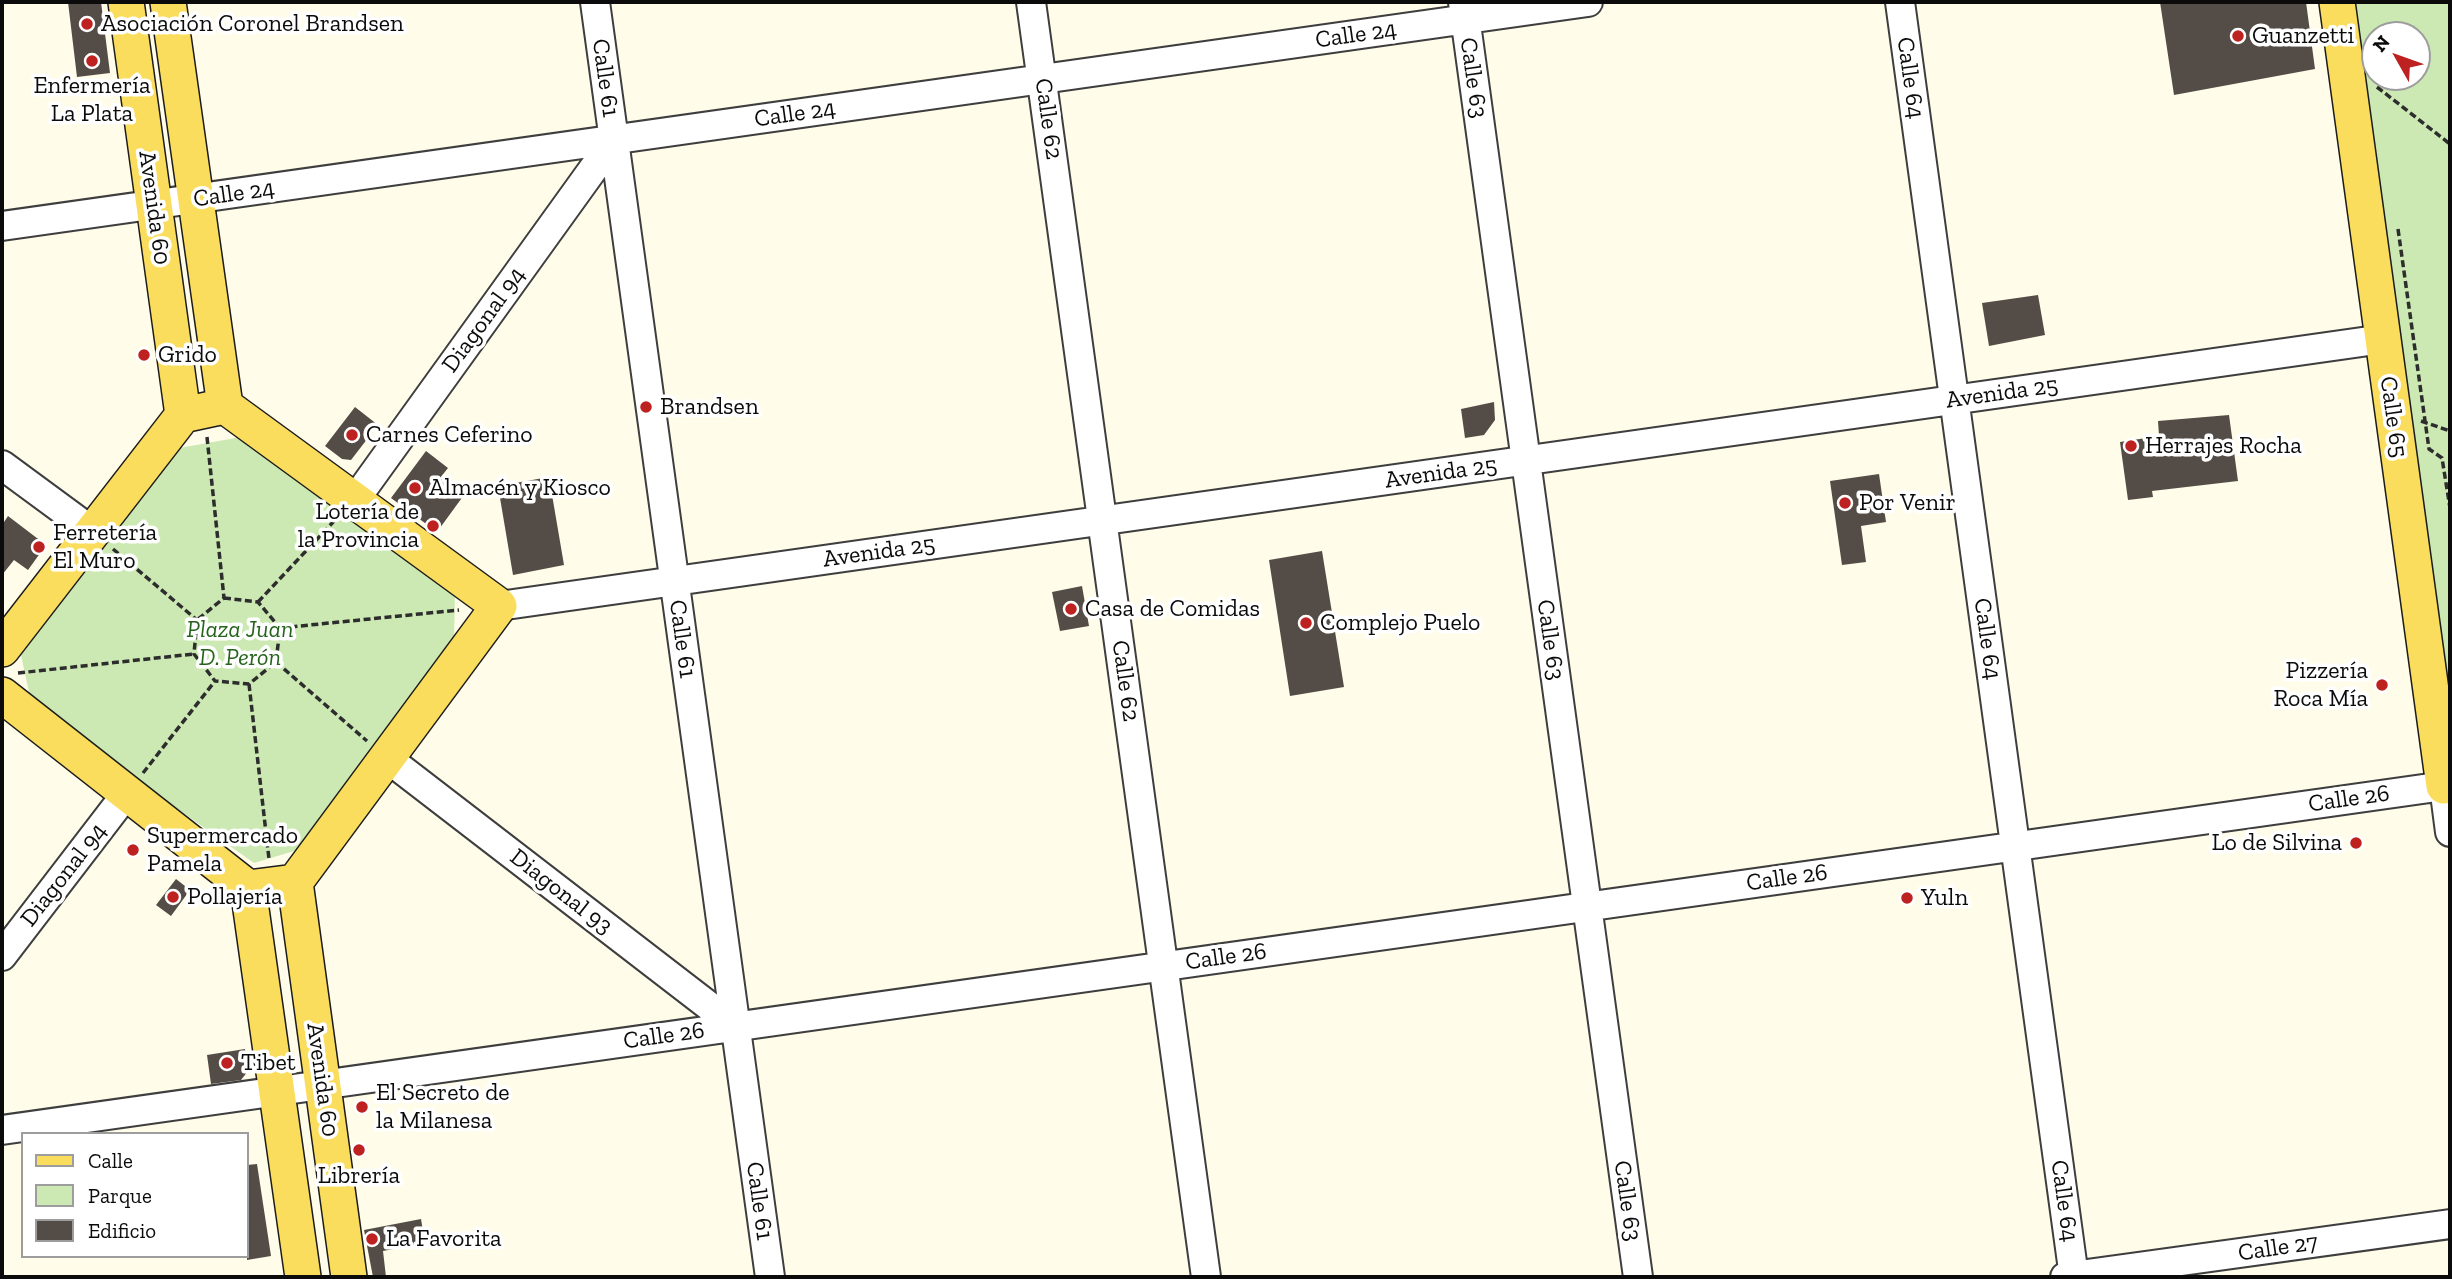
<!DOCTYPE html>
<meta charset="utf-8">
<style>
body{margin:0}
#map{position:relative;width:2452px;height:1279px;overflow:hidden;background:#fffce9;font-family:"Zilla Slab",serif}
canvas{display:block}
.frame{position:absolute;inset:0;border:4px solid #0b0b0b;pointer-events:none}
.legend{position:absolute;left:21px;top:1132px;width:228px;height:126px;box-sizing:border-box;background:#fff;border:2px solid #9d9d9d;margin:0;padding:9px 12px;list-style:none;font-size:21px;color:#0b0b0b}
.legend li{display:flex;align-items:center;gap:14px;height:35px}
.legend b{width:35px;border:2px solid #9d9d9d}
.north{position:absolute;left:2361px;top:21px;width:70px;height:70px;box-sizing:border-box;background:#fff;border:2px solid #9d9d9d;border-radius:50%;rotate:310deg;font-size:19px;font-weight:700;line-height:28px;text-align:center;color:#0b0b0b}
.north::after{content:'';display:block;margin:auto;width:24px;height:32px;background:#bd2221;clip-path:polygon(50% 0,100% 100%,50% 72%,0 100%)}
</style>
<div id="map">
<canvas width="2452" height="1279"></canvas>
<div class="frame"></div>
<ul class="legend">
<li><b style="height:9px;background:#fbdd5d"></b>Calle</li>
<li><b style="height:19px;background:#cce9b3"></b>Parque</li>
<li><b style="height:19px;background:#544d47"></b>Edificio</li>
</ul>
<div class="north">N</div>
</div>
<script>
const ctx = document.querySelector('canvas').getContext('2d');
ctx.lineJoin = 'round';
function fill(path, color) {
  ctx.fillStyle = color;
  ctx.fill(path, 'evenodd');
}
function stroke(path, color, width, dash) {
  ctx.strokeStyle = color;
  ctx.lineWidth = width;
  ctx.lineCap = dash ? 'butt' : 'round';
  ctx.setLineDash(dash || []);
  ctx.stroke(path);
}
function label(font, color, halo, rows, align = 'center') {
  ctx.font = font + ' "Zilla Slab",serif';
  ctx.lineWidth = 7;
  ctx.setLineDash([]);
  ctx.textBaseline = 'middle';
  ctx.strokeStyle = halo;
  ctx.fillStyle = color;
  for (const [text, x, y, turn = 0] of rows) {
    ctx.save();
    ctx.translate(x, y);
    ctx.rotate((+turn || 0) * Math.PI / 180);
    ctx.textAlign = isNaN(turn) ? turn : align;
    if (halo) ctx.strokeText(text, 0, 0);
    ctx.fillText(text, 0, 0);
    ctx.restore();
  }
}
const green = new Path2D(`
 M2352 2H2450V728ZM2375 35H2417V77H2375Z
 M241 437 455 589 454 642 304 848 254 863 32 706 19 646 174 449Z`);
const building = new Path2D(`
 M68 2H101L110 73 77 77Z
 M2160 2H2306L2315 69 2174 95Z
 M2038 295 2045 335 1989 346 1982 303Z
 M1494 402 1495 420 1484 435 1465 438 1461 409Z
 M355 407 378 425 351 460 342 459 325 446Z
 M2229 415 2238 481 2152 491 2153 497 2128 500 2120 442 2159 436 2158 421Z
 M426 451 448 468 440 478 464 495 437 532 391 498Z
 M1879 474 1886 522 1861 526 1866 562 1842 565 1830 481Z
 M549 477 564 565 513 575 498 486Z
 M8 516 46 545 28 570 14 560 2 575V525Z
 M1322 551 1344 687 1290 696 1269 560Z
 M1082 586 1089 626 1060 631 1052 592Z
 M176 879 190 890 171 916 156 905Z
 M245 1049 248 1071 241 1080 211 1084 207 1055Z
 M257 1164 271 1256 247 1260V1165Z
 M421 1219 425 1243 383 1251 386 1277H373L364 1230Z`);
const path = new Path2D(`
 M2449 2 2450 3
 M2377 87 2450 144
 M2398 229 2429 449 2442 458 2450 508
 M2421 421 2450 431
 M207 437 224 598
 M113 549 197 620
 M224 598 258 602 280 628 276 662 249 684 215 681 194 654 197 620Z
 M258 602 336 519
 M280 628 459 610
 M276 662 367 741
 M18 673 194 654
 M249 684 269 859
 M143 773 215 681`);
const minor = new Path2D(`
 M595 2 770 1277
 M1031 2 1206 1277
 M1463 2 1638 1277
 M1900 2 2074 1277
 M2 226 1588 2
 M2 465 93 532
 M354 501 614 140
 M499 606 2383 339
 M387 758 735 1026
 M2 956 127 793
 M2 1130 2444 786 2450 832
 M2065 1277 2450 1224`);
const major = new Path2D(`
 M126 2 183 415
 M168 2 225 406
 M2337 2 2444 786 2450 785
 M2 649 183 415 225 406 499 606 295 882 248 888 2 695
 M295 882 349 1277
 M248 888 303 1277`);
const markers = [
 [87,24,7,"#bd2221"],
 [2238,36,7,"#bd2221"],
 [92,61,7,"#bd2221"],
 [144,355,7,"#bd2221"],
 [646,407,7,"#bd2221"],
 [352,435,7,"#bd2221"],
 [2131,446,7,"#bd2221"],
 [415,488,7,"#bd2221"],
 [1845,503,7,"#bd2221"],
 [433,526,7,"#bd2221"],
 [39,547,7,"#bd2221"],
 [1071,609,7,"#bd2221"],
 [1306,623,7,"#bd2221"],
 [2382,685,7,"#bd2221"],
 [2356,843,7,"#bd2221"],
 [133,850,7,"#bd2221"],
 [173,897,7,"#bd2221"],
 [1907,898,7,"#bd2221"],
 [227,1063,7,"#bd2221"],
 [362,1107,7,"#bd2221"],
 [359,1150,7,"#bd2221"],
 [372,1239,7,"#bd2221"]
];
const poiNames = [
 ["Asociación Coronel Brandsen",101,24],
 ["Guanzetti",2252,36],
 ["Enfermería",92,86,"center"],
 ["La Plata",92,114,"center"],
 ["Grido",158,355],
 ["Brandsen",660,407],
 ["Carnes Ceferino",366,435],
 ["Herrajes Rocha",2145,446],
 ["Almacén y Kiosco",429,488],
 ["Por Venir",1859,503],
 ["Lotería de",419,512,"right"],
 ["la Provincia",419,540,"right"],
 ["Ferretería",53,533],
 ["El Muro",53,561],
 ["Casa de Comidas",1085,609],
 ["Complejo Puelo",1320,623],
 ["Pizzería",2368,671,"right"],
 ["Roca Mía",2368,699,"right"],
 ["Supermercado",147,836],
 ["Pamela",147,864],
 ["Lo de Silvina",2342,843,"right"],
 ["Pollajería",187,897],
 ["Yuln",1921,898],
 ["Tibet",241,1063],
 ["El Secreto de",376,1093],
 ["la Milanesa",376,1121],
 ["Librería",359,1176,"center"],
 ["La Favorita",386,1239]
];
const streetNames = [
 ["Calle 24",1356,35,-8],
 ["Calle 61",605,78,82],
 ["Calle 63",1473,78,82],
 ["Calle 64",1910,78,82],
 ["Calle 24",795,114,-8],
 ["Calle 62",1048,119,82],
 ["Calle 24",234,194,-8],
 ["Avenida 60",154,208,82],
 ["Diagonal 94",484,320,-54],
 ["Avenida 25",2002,393,-8],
 ["Calle 65",2393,417,82],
 ["Avenida 25",1441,473,-8],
 ["Avenida 25",879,552,-8],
 ["Calle 61",682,639,82],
 ["Calle 64",1987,639,82],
 ["Calle 63",1550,640,82],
 ["Calle 62",1125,681,82],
 ["Calle 26",2349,799,-8],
 ["Diagonal 94",64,875,-52],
 ["Calle 26",1787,878,-8],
 ["Diagonal 93",561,892,38],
 ["Calle 26",1226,957,-8],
 ["Calle 26",664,1036,-8],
 ["Avenida 60",322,1080,82],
 ["Calle 61",759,1201,82],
 ["Calle 63",1627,1201,82],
 ["Calle 64",2064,1201,82],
 ["Calle 27",2278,1248,-8]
];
const parkNames = [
 ["Plaza Juan",240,630],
 ["D. Perón",240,658]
];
fill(green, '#cce9b3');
fill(building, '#544d47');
stroke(minor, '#3e3e3e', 32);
stroke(major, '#1c1c1c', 38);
stroke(path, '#2d2d2d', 3.5, [7, 3.5]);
stroke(minor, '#fff', 28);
stroke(major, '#fbdd5d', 35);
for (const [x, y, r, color] of markers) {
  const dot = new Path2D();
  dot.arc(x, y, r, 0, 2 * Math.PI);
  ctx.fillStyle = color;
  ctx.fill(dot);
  stroke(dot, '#fff', 2.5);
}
label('24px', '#0b0b0b', '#fff', poiNames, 'left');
label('24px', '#0b0b0b', '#fff', streetNames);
label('italic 24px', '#26631b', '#fff', parkNames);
</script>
